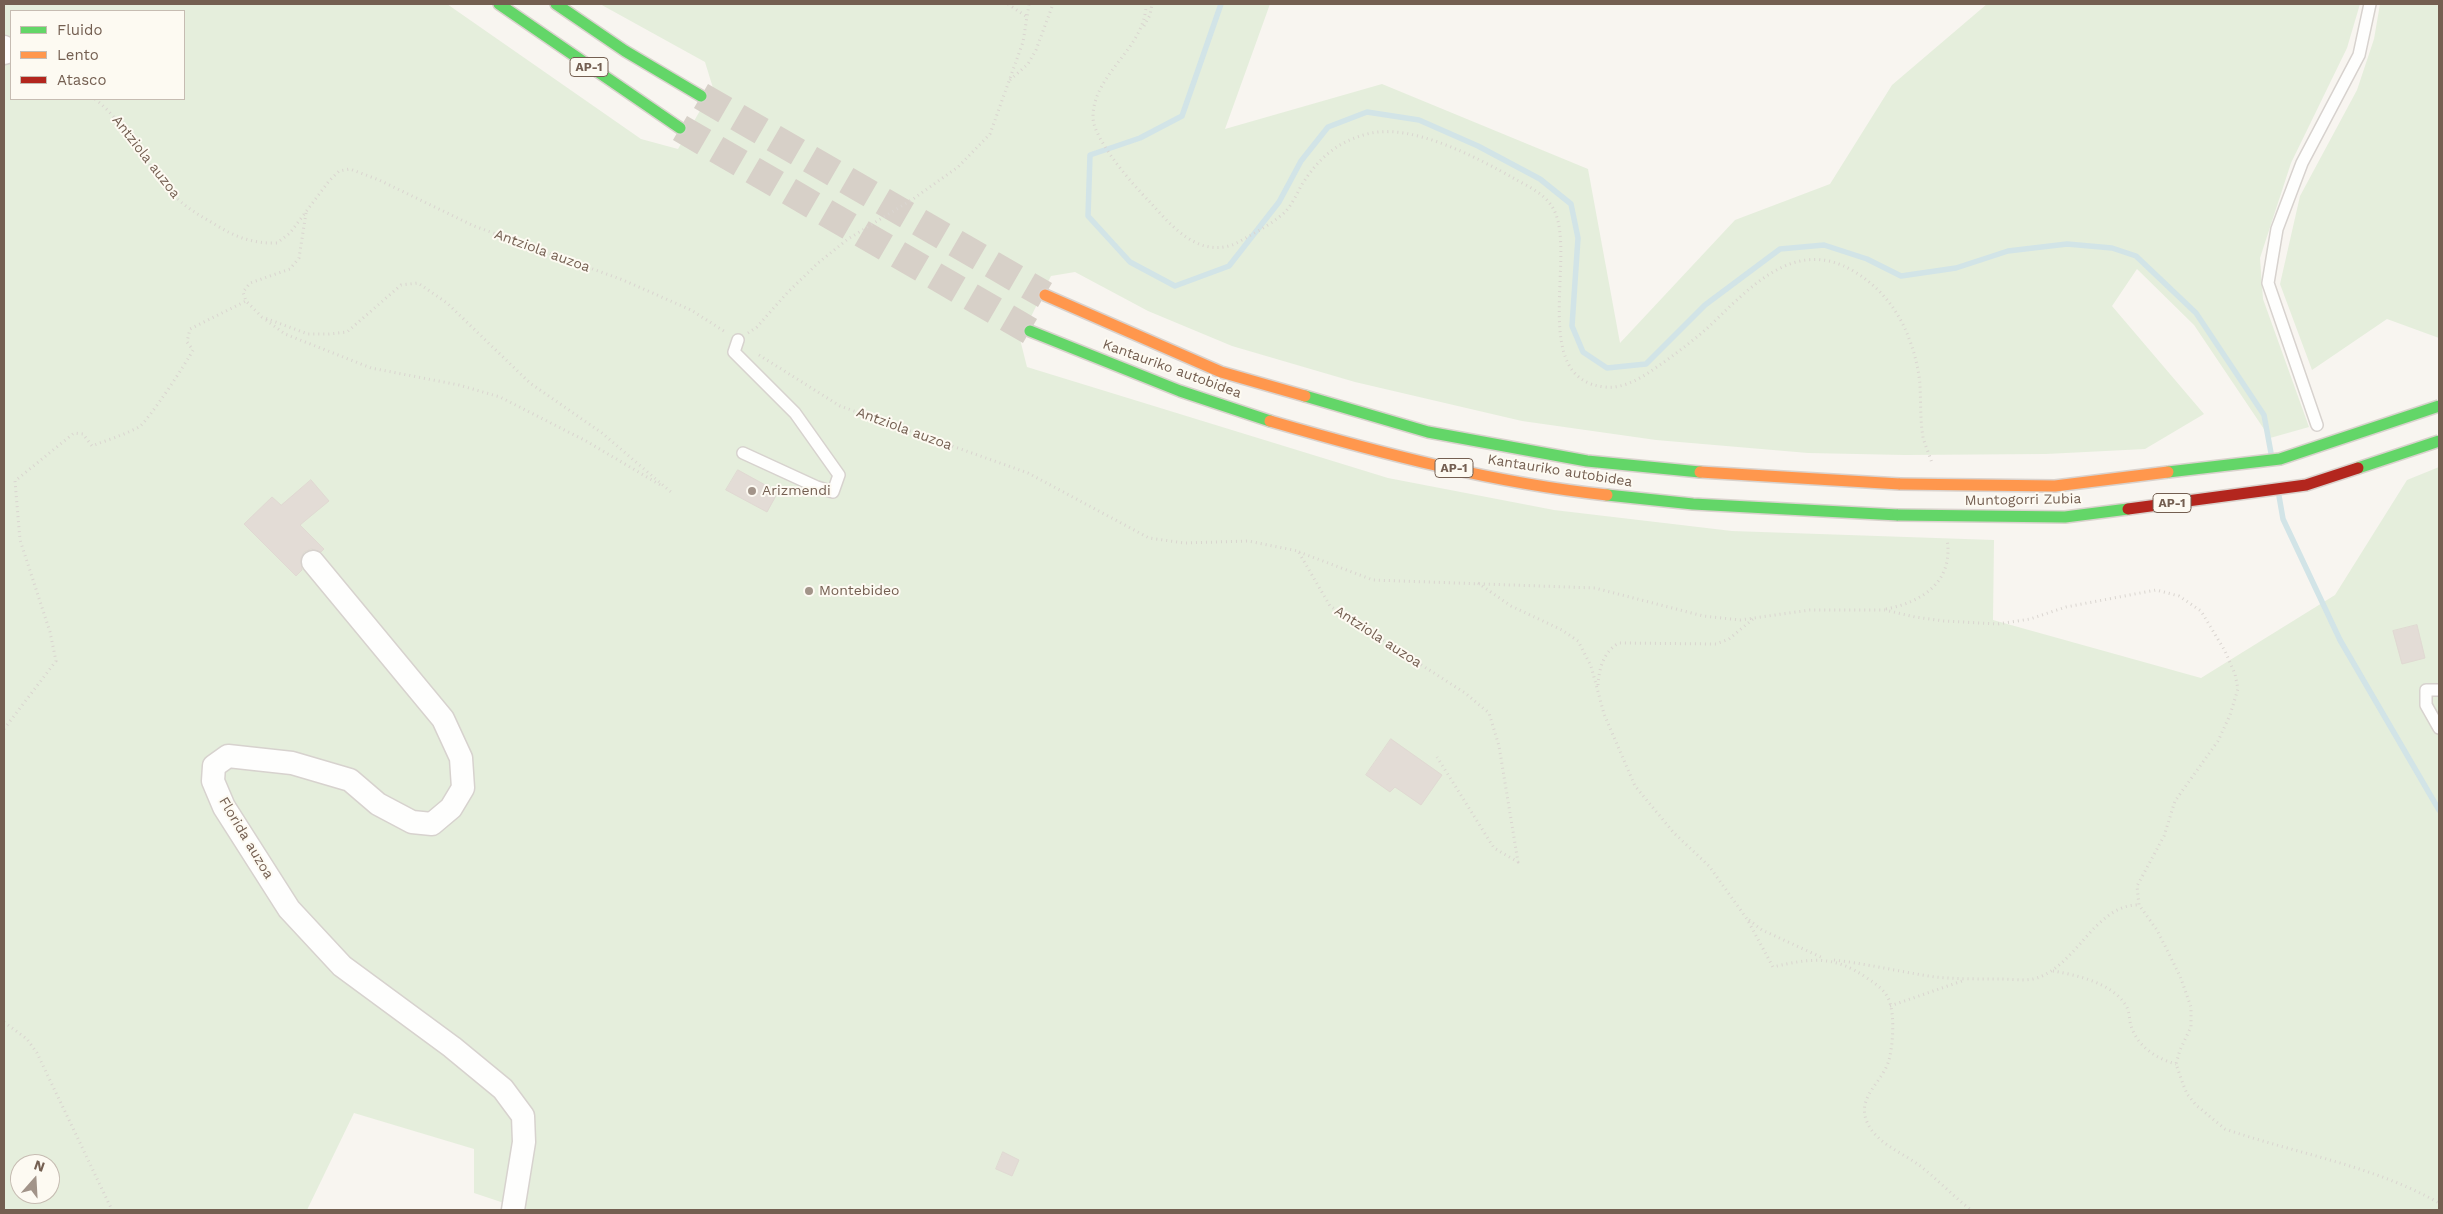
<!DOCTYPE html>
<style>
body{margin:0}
#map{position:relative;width:2443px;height:1214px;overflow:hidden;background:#f8f5f0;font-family:"Work Sans",sans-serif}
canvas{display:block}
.frame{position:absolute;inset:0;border:5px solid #745f51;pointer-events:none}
.legend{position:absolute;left:10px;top:10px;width:175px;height:90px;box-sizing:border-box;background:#fdfaf2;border:1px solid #c6bcb2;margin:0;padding:6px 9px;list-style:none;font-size:15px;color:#745f51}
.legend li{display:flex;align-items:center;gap:10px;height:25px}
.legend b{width:25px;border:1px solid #c6bcb2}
.north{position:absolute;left:10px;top:1154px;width:50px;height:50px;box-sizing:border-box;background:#fdfaf2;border:1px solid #c6bcb2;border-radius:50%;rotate:19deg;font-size:14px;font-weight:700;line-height:20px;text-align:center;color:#745f51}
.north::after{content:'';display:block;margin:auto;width:18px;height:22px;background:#a29489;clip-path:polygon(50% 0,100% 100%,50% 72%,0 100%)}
</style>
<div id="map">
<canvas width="2443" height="1214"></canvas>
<div class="frame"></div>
<ul class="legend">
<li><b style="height:6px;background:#63d668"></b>Fluido</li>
<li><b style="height:6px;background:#ff974d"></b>Lento</li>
<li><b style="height:6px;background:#b3261e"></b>Atasco</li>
</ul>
<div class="north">N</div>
</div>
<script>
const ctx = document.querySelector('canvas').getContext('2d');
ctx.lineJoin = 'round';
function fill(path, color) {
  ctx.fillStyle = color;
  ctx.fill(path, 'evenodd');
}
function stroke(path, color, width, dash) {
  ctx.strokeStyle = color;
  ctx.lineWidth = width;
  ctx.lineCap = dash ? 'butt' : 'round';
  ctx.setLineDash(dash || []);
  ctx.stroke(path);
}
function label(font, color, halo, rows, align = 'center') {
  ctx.font = font + ' "Work Sans",sans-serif';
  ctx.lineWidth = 4;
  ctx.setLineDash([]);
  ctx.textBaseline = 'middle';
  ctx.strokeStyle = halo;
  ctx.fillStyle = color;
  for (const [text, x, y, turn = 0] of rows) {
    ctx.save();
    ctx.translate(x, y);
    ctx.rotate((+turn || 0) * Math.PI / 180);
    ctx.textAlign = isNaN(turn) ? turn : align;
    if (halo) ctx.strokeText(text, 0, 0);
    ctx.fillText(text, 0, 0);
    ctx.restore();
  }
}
const green = new Path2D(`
 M4 4H447L641 139 678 149 713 88 705 62 600 4H1270L1225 129 1382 84 1588 169 1620 343 1735 220 1830 184 1892 85 1987 4H2360L2347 48 2291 163 2260 258 2263 299 2309 427 2270 438 2194 325 2137 269 2112 306 2204 414 2145 449 2046 454 1905 455 1808 453 1656 440 1522 421 1355 382 1232 346 1148 311 1075 272 1051 276 1020 339 1027 367 1388 478 1554 510 1732 531 1994 540 1993 620 2201 678 2335 595 2407 480 2439 467V1210H525L474 1193V1149L354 1113 307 1210H4ZM11 11H184V99H11ZM20 1164H50V1194H20Z
 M2380 4H2439V338L2387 319 2312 370 2280 284 2300 196 2357 90 2374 39Z`);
const stream = new Path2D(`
 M1221 4 1182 116 1140 138 1090 155 1088 216 1130 262 1175 286 1229 266 1279 202 1301 161 1328 127 1367 112 1419 120 1478 146 1540 179 1571 204 1578 238 1572 326 1583 352 1607 368 1646 364 1705 305 1780 249 1824 245 1867 259 1901 276 1956 268 2008 251 2067 244 2112 248 2136 256 2196 313 2264 415 2271 453
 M2279 496 2283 519 2340 640 2439 810`);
const building = new Path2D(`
 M738 470 778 492 767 512 726 490Z
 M311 480 329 501 300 525 324 549 321 552 311 549 304 552 301 558 302 570 296 576 244 524 272 497 281 505Z
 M2417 625 2425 658 2402 664 2393 631Z
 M1391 739 1442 775 1421 805 1395 787 1390 792 1366 775Z
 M1003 1152 1019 1160 1012 1176 996 1169Z`);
const highwayTunnel = new Path2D(`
 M701 96 1045 295
 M680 128 1030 331`);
const path = new Path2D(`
 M1008 4 1027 17
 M1146 4C1146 48 1092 74 1093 118 1094 140 1133 185 1149 201 1170 224 1196 257 1232 245 1238 243 1245 238 1251 235 1262 229 1277 220 1286 211 1292 204 1297 194 1301 186 1317 160 1336 142 1367 134 1411 122 1478 158 1515 179 1529 187 1546 194 1554 210 1577 255 1528 380 1605 387 1621 389 1638 380 1651 371 1669 359 1686 346 1703 332 1745 294 1792 233 1855 272 1878 286 1895 306 1906 331 1913 347 1919 368 1920 386 1921 403 1920 420 1923 437 1925 446 1930 455 1932 464
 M1144 26 1150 15 1152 4
 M1010 80 1028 64 1036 50 1053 4
 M95 99C128 125 146 166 175 196 187 209 201 216 216 225 235 237 254 244 277 243L290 233 329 181 339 171 350 169 379 180 474 226 623 280 691 310 727 333
 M306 213 299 258 290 269 250 283 243 292 246 301 262 317 308 334H329L347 332 401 285 418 283 447 303 530 383 602 433 671 492
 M266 320 285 334 371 368 459 385 500 397 586 441 662 486
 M748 333 757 327 787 293 818 263 848 239 913 199 958 167 990 134 1023 42 1029 4
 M759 355 840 406 1028 473 1149 538 1184 543 1248 541 1298 551 1330 606 1465 693 1489 713 1499 746 1518 862 1494 848 1437 757
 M1299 552 1373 580 1595 588 1703 616 1740 620 1810 610H1885L1915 617 1944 621 1998 624 2030 619 2066 607 2156 590 2179 596 2201 611 2225 651 2235 674 2238 689 2230 715 2218 741 2175 801 2164 836 2137 886 2139 905 2157 930 2180 976 2191 1007V1027L2180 1050 2176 1064 2183 1084 2187 1094 2196 1105 2225 1129C2297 1154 2372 1165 2439 1203
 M1478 583 1511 606 1562 630 1578 641 1591 666 1604 714 1635 786 1674 833 1709 866 1747 919 1773 967C1811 958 1834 955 1867 978 1876 984 1885 990 1889 1000 1895 1016 1893 1044 1889 1060 1883 1082 1856 1097 1867 1122 1876 1143 1901 1152 1919 1165 1937 1179 1953 1196 1971 1210
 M1886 609C1923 602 1954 581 1947 539
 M1598 685C1599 668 1604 651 1619 643L1716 644 1729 639 1753 619
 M4 729 56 661 50 632 20 540 15 481 74 433 83 434 92 446C107 440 124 435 139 427 148 421 187 362 193 350L187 342 190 329 246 301
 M1749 920 1762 930 1823 958
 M1834 960C1868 964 1901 972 1935 977 1956 979 1978 979 1999 979 2010 979 2022 981 2033 979 2076 969 2094 904 2139 905
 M2053 971C2077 975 2111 983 2125 1004 2130 1011 2129 1019 2131 1026 2138 1047 2157 1059 2176 1064
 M1890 1006 1965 980
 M4 1022 27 1039 37 1053 112 1210`);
const lane = new Path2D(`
 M738 340 734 352 795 413 839 475 833 492 817 487 743 453
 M2317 425 2268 283 2277 229 2302 163 2359 55 2370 4
 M2439 690H2426V705L2439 728`);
const street = new Path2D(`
 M4 47 11 51 4 53
 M313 562 443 719 461 758 463 788 451 808 432 824 412 822 378 804 350 780 292 763 228 756 214 766 213 781 224 807 289 909 342 966 452 1047 503 1089 523 1116 524 1142 513 1210`);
const fast = new Path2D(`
 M499 4 680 128
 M556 4 625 51 701 96
 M1030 331 1180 391 1270 421
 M1305 396 1428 432 1587 461 1700 472
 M1607 495 1693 504 1898 515`);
const slow = new Path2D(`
 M1045 295 1221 372 1305 396
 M1270 421C1380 453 1493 483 1607 495
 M1700 472 1900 484`);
const fastBridge = new Path2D(`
 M2358 468 2439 441
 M2168 472 2280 459 2439 406
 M1898 515 2065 517 2128 509`);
const slowBridge = new Path2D(`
 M1900 484 2055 486 2168 472`);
const jamBridge = new Path2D(`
 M2128 509 2306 485 2358 468`);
const markers = [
 [752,491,5,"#a29489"],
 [809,591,5,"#a29489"]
];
const shields = [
 [589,67,38],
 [1454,468,38],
 [2172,503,38]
];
const shieldNames = [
 ["AP-1",589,67],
 ["AP-1",1454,468],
 ["AP-1",2172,503]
];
const streetNames = [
 ["Antziola auzoa",146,157,52],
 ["Antziola auzoa",542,251,20],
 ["Kantauriko autobidea",1172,369,20],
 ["Antziola auzoa",904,429,20],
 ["Kantauriko autobidea",1560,471,9],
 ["Muntogorri Zubia",2023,500,-1],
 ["Antziola auzoa",1378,637,33],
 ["Florida auzoa",246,838,59]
];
const poiNames = [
 ["Arizmendi",762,491],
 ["Montebideo",819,591]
];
fill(green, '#e5eedc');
stroke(stream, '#d2e4e7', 5.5);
fill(building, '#e3dcd6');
stroke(building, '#e0d9d2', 1);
stroke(highwayTunnel, '#d7d0c8', 28, [28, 14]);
stroke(lane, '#d7d2ce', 14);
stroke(street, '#d7d2ce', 25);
stroke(fast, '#d9d2cd', 14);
stroke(slow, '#d9d2cd', 14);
stroke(path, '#dad5d0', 3, [1, 4]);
stroke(lane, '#fefefd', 11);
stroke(street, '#fefefd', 22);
stroke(fast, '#63d668', 11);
stroke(slow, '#ff974d', 11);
stroke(fastBridge, '#d9d2cd', 14, []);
stroke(slowBridge, '#d9d2cd', 14, []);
stroke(jamBridge, '#d9d2cd', 14, []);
stroke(fastBridge, '#63d668', 11);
stroke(slowBridge, '#ff974d', 11);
stroke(jamBridge, '#b3261e', 11);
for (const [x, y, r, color] of markers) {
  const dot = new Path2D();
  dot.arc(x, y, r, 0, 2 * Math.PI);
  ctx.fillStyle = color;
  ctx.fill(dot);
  stroke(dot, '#fdfaf2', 2);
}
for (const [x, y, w] of shields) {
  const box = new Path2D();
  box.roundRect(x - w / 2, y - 9.5, w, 19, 4);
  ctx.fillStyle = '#fdfaf2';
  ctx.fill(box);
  stroke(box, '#745f51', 1);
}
label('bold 12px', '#745f51', null, shieldNames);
label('14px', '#745f51', '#fdfaf2', streetNames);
label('14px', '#745f51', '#fdfaf2', poiNames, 'left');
</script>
